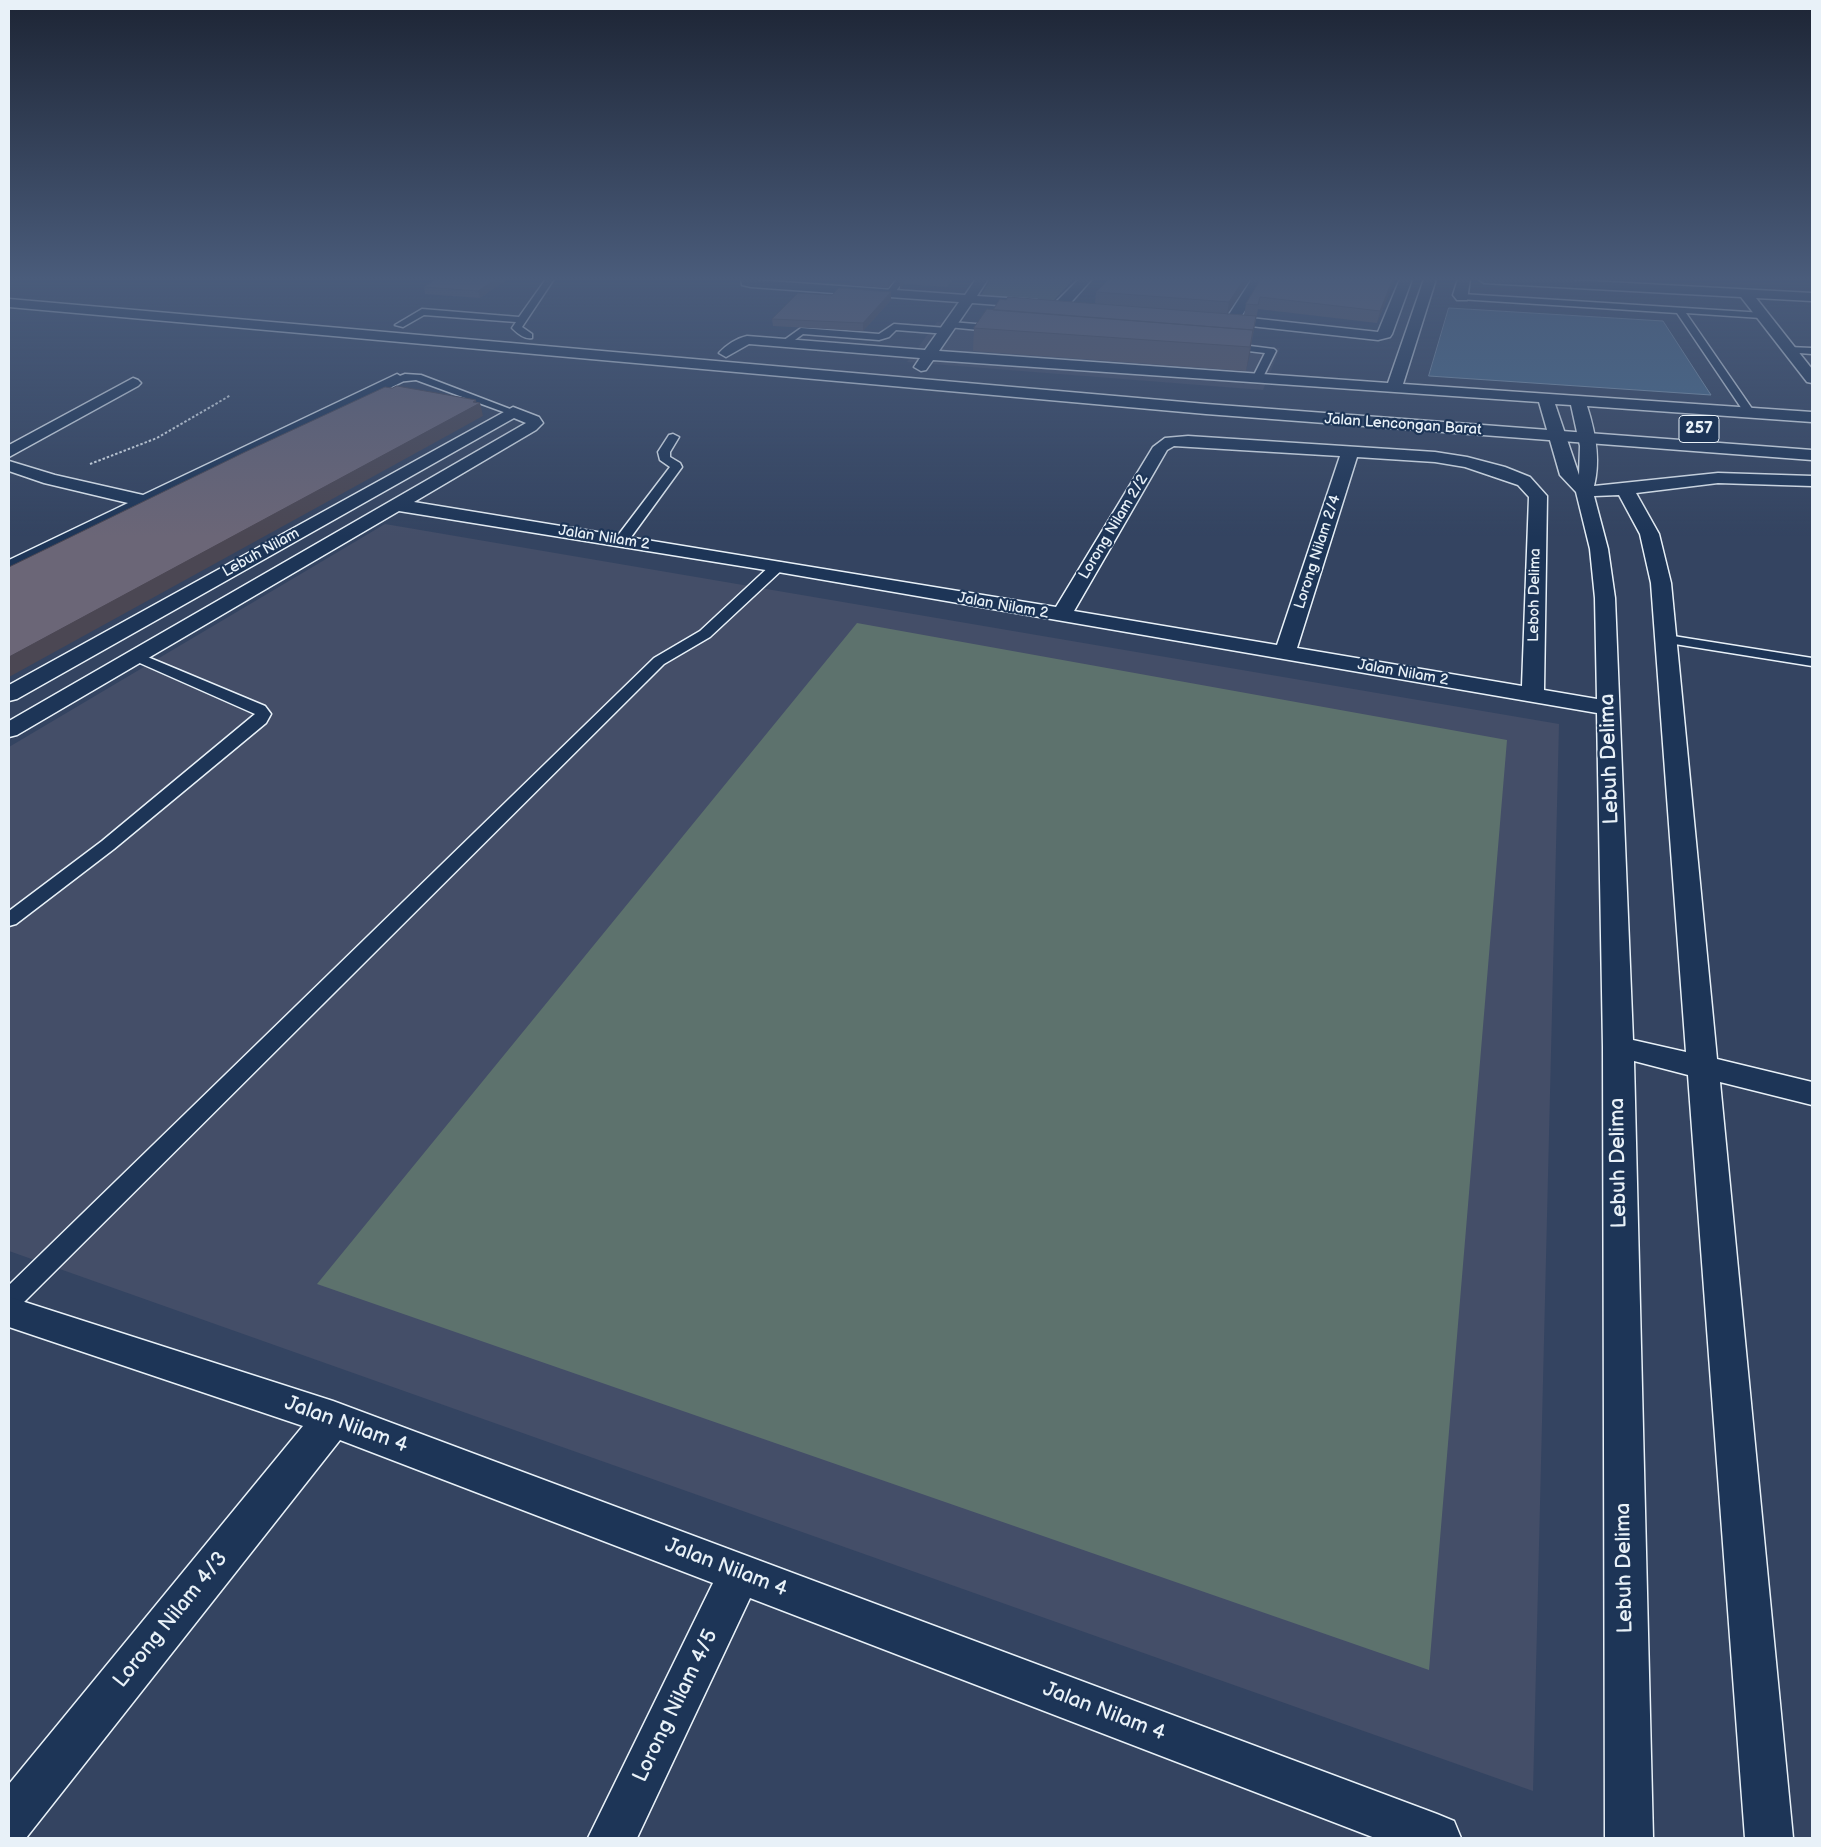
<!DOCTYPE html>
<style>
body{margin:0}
#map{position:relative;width:1821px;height:1847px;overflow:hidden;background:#344461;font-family:"Balsamiq Sans",sans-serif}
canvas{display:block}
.frame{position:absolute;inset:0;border:10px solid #e8f1f8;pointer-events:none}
</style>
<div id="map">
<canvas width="1821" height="1847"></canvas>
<div class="frame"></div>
</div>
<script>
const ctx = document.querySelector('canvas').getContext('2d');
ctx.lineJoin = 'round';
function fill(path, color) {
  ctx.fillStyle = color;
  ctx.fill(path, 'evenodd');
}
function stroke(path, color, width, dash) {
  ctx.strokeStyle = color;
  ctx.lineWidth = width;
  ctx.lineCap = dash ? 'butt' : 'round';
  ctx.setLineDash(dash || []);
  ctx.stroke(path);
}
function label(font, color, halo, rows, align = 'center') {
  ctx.font = font + ' "Balsamiq Sans",sans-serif';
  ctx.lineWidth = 4.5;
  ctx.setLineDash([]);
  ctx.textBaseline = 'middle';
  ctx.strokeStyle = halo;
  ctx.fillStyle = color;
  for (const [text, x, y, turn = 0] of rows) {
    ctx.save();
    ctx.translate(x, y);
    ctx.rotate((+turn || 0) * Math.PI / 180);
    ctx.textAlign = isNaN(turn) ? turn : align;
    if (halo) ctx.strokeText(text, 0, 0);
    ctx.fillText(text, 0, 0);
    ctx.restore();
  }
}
const built = new Path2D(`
 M937 322 1280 348 1263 390 907 362Z
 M385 524 1559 724 1533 1791 9 1251V747Z`);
const green = new Path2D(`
 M991 279H1074L1054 300 1039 303 980 297Z
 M857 623 1507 740 1429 1670 317 1284Z`);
const water = new Path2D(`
 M1449 308 1663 321 1711 395 1429 376Z`);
const path = new Path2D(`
 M90 464 157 438 231 395`);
const lane = new Path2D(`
 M546 279H554L522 327 532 334V338C525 340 517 333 512 328L516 322 424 315 403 327 395 325 422 309 519 317Z
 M897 279H905L893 295H887L886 293Z
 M1462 294 1764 313V317L1761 318 1686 313 1755 413 1754 415H1746L1677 313 1459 299V295Z
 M951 322 1000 326 1005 329 1000 332 948 327V323Z
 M894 324 947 328 952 331 947 334 896 330 889 337 879 340 803 334 788 345 780 343 801 328 879 334Z
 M1226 343 1274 349 1276 351 1261 381 1252 379 1265 353 1223 348 1221 346Z
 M1789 347 1812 348V354L1786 352 1784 350Z
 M405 374 421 375 518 412 517 414H509L416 380 397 382 392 379Z
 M673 434 679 437 670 452V457L680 463 682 467 626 544H616L615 541 616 538 670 467 660 460 658 452 669 435Z
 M778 562 783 563 785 566 783 569 710 637 664 664 18 1308 9 1311V1285L654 658 700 631 773 563Z
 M1667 635 1812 658V666L1662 642 1660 639 1662 636Z
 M138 653 265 706 271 714 266 723 114 849 16 924 9 926V911L102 841 255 714 133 660 131 657Z`);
const street = new Path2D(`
 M741 279 965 295 976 279H988L977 296 1037 300 1044 304 1037 308 972 303 939 351 1388 383 1424 279H1436L1403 384 1812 412V422L1587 406C1595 431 1601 459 1594 486L1718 473 1812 476V486L1718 483 1636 493 1659 534 1671 583 1717 1059 1812 1082V1105L1720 1082 1793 1838H1745L1688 1075 1634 1061 1653 1838H1605L1603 1047 1597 713 778 572 399 511 17 735 9 737V721L526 423 514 418 17 699 9 701V685L513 407 539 417 543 423 536 430 414 502 1056 607 1153 447 1165 438 1188 436 1435 452 1467 457 1505 467 1530 477 1547 496 1544 690 1597 699 1595 598 1590 549 1576 492 1560 475 1539 402 933 360 926 370 921 371 914 367 920 358 749 344 726 357 719 353C726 345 737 338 747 336L925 350 959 302 751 287 742 285ZM1555 404 1571 405 1580 446 1579 475ZM1174 446 1340 456 1277 645 1074 611 1167 450ZM1357 457 1435 462 1465 467 1518 485 1529 497 1522 686 1297 648ZM1619 495 1640 534 1651 583 1686 1052 1633 1040 1615 598 1608 549 1594 496Z
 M1079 279H1092L1065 309H1055L1053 306 1055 303Z
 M1252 279H1264L1241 317 1378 332 1400 279H1412L1392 334 1390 337 1378 340 1214 322 1212 319 1214 316H1228Z
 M1458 279H1470L1467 300H1457L1453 295Z
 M1478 279H1552L1812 293V301L1756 298 1812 369V383L1807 382 1741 297 1484 283Z
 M397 374 405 379 402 382 9 573V560L128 503 44 483 9 471V461L55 475 143 495Z
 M133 378 138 380 141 383 138 386 9 457V445Z
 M9 1297 333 1401 1437 1814 1454 1821 1461 1838H1375L750 1598 637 1838H588L713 1583 340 1440 26 1838H9V1784L303 1426 9 1327Z`);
const highway = new Path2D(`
 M9 299 1206 404 1812 450V460L1206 414 9 307Z`);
const wall = new Path2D(`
 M437 279H508L480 298 425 294 424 287Z
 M850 279H895L888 288 850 285Z
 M900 279H954L947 287 904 284 900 289Z
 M1250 279 1227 314 1244 315 1246 304 1261 279H1395L1377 323 1258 309 1246 371 973 351 974 328 993 310 1095 304 1096 292Z
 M891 292V300L863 331 773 326 772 319 832 295Z`);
const shadedWall = new Path2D(`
 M496 279H508L480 298 478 291Z
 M888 279H895L888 288Z
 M900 279H904V284L900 289Z
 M948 279H954L947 287Z
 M1244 279H1250L1227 314 1229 302Z
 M1393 279H1395L1377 323 1380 311Z
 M891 292V300L863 331V323Z
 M1253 330 1250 354 1246 371 1250 347Z
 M476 400 477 405 480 403 483 416 9 677V657Z`);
const building = new Path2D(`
 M437 279H496L478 291 424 287Z
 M1109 279H1244L1229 302 1096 292Z
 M1261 279H1393L1380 311 1260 297 1258 305 1246 304Z
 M839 288 891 292 863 323 772 319 798 293 832 295Z
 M1008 297 1256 316 1253 332V330L993 310 1000 299 1006 300Z
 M987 309 1253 330 1250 347 974 328Z
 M397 386 476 400 473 402 480 403 9 657V567L245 452 385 387 392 388Z`);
const farStreetnames = [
 ["Jalan Lencongan Barat",1403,425,4],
 ["Lorong Nilam 2/2",1114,527,-59],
 ["Jalan Nilam 2",604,538,9],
 ["Lorong Nilam 2/4",1318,552,-72],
 ["Lebuh Nilam",261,553,-29],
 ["Leboh Delima",1535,595,-89],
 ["Jalan Nilam 2",1003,606,10],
 ["Jalan Nilam 2",1403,673,10]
];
const shields = [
 [1699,429,40]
];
const shieldNames = [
 ["257",1699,429]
];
const nearStreetnames = [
 ["Lebuh Delima",1610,759,-92],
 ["Lebuh Delima",1619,1163,-91],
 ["Jalan Nilam 4",346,1425,20],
 ["Jalan Nilam 4",726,1568,21],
 ["Lebuh Delima",1625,1568,-91],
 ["Lorong Nilam 4/3",171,1620,-51],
 ["Lorong Nilam 4/5",676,1706,-64],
 ["Jalan Nilam 4",1104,1712,21]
];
fill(built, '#444e68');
fill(green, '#5d726d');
fill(water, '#486d8f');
stroke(water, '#88a2b9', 1);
stroke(lane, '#e8f1f8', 3);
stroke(street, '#e8f1f8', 3);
stroke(highway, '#e8f1f8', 3);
stroke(path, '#e8f1f8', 2, [2.5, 2]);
fill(lane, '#1d3557');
fill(street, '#1d3557');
fill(highway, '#1d3557');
fill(wall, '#5c5866');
fill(shadedWall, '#4b4753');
fill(building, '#6b6677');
stroke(building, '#4b4753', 1);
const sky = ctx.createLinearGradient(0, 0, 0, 537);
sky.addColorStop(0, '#1d2535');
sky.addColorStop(0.52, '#4a5c7b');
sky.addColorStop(1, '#4a5c7b00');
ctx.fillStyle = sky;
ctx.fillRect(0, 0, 1821, 537);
label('15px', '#e8f1f8', '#1d3557', farStreetnames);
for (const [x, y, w] of shields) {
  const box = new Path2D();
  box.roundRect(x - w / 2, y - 13.5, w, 27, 4);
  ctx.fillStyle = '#1d3557';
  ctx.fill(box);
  stroke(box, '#e8f1f8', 1);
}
label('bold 16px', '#e8f1f8', null, shieldNames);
label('21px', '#e8f1f8', '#1d3557', nearStreetnames);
</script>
